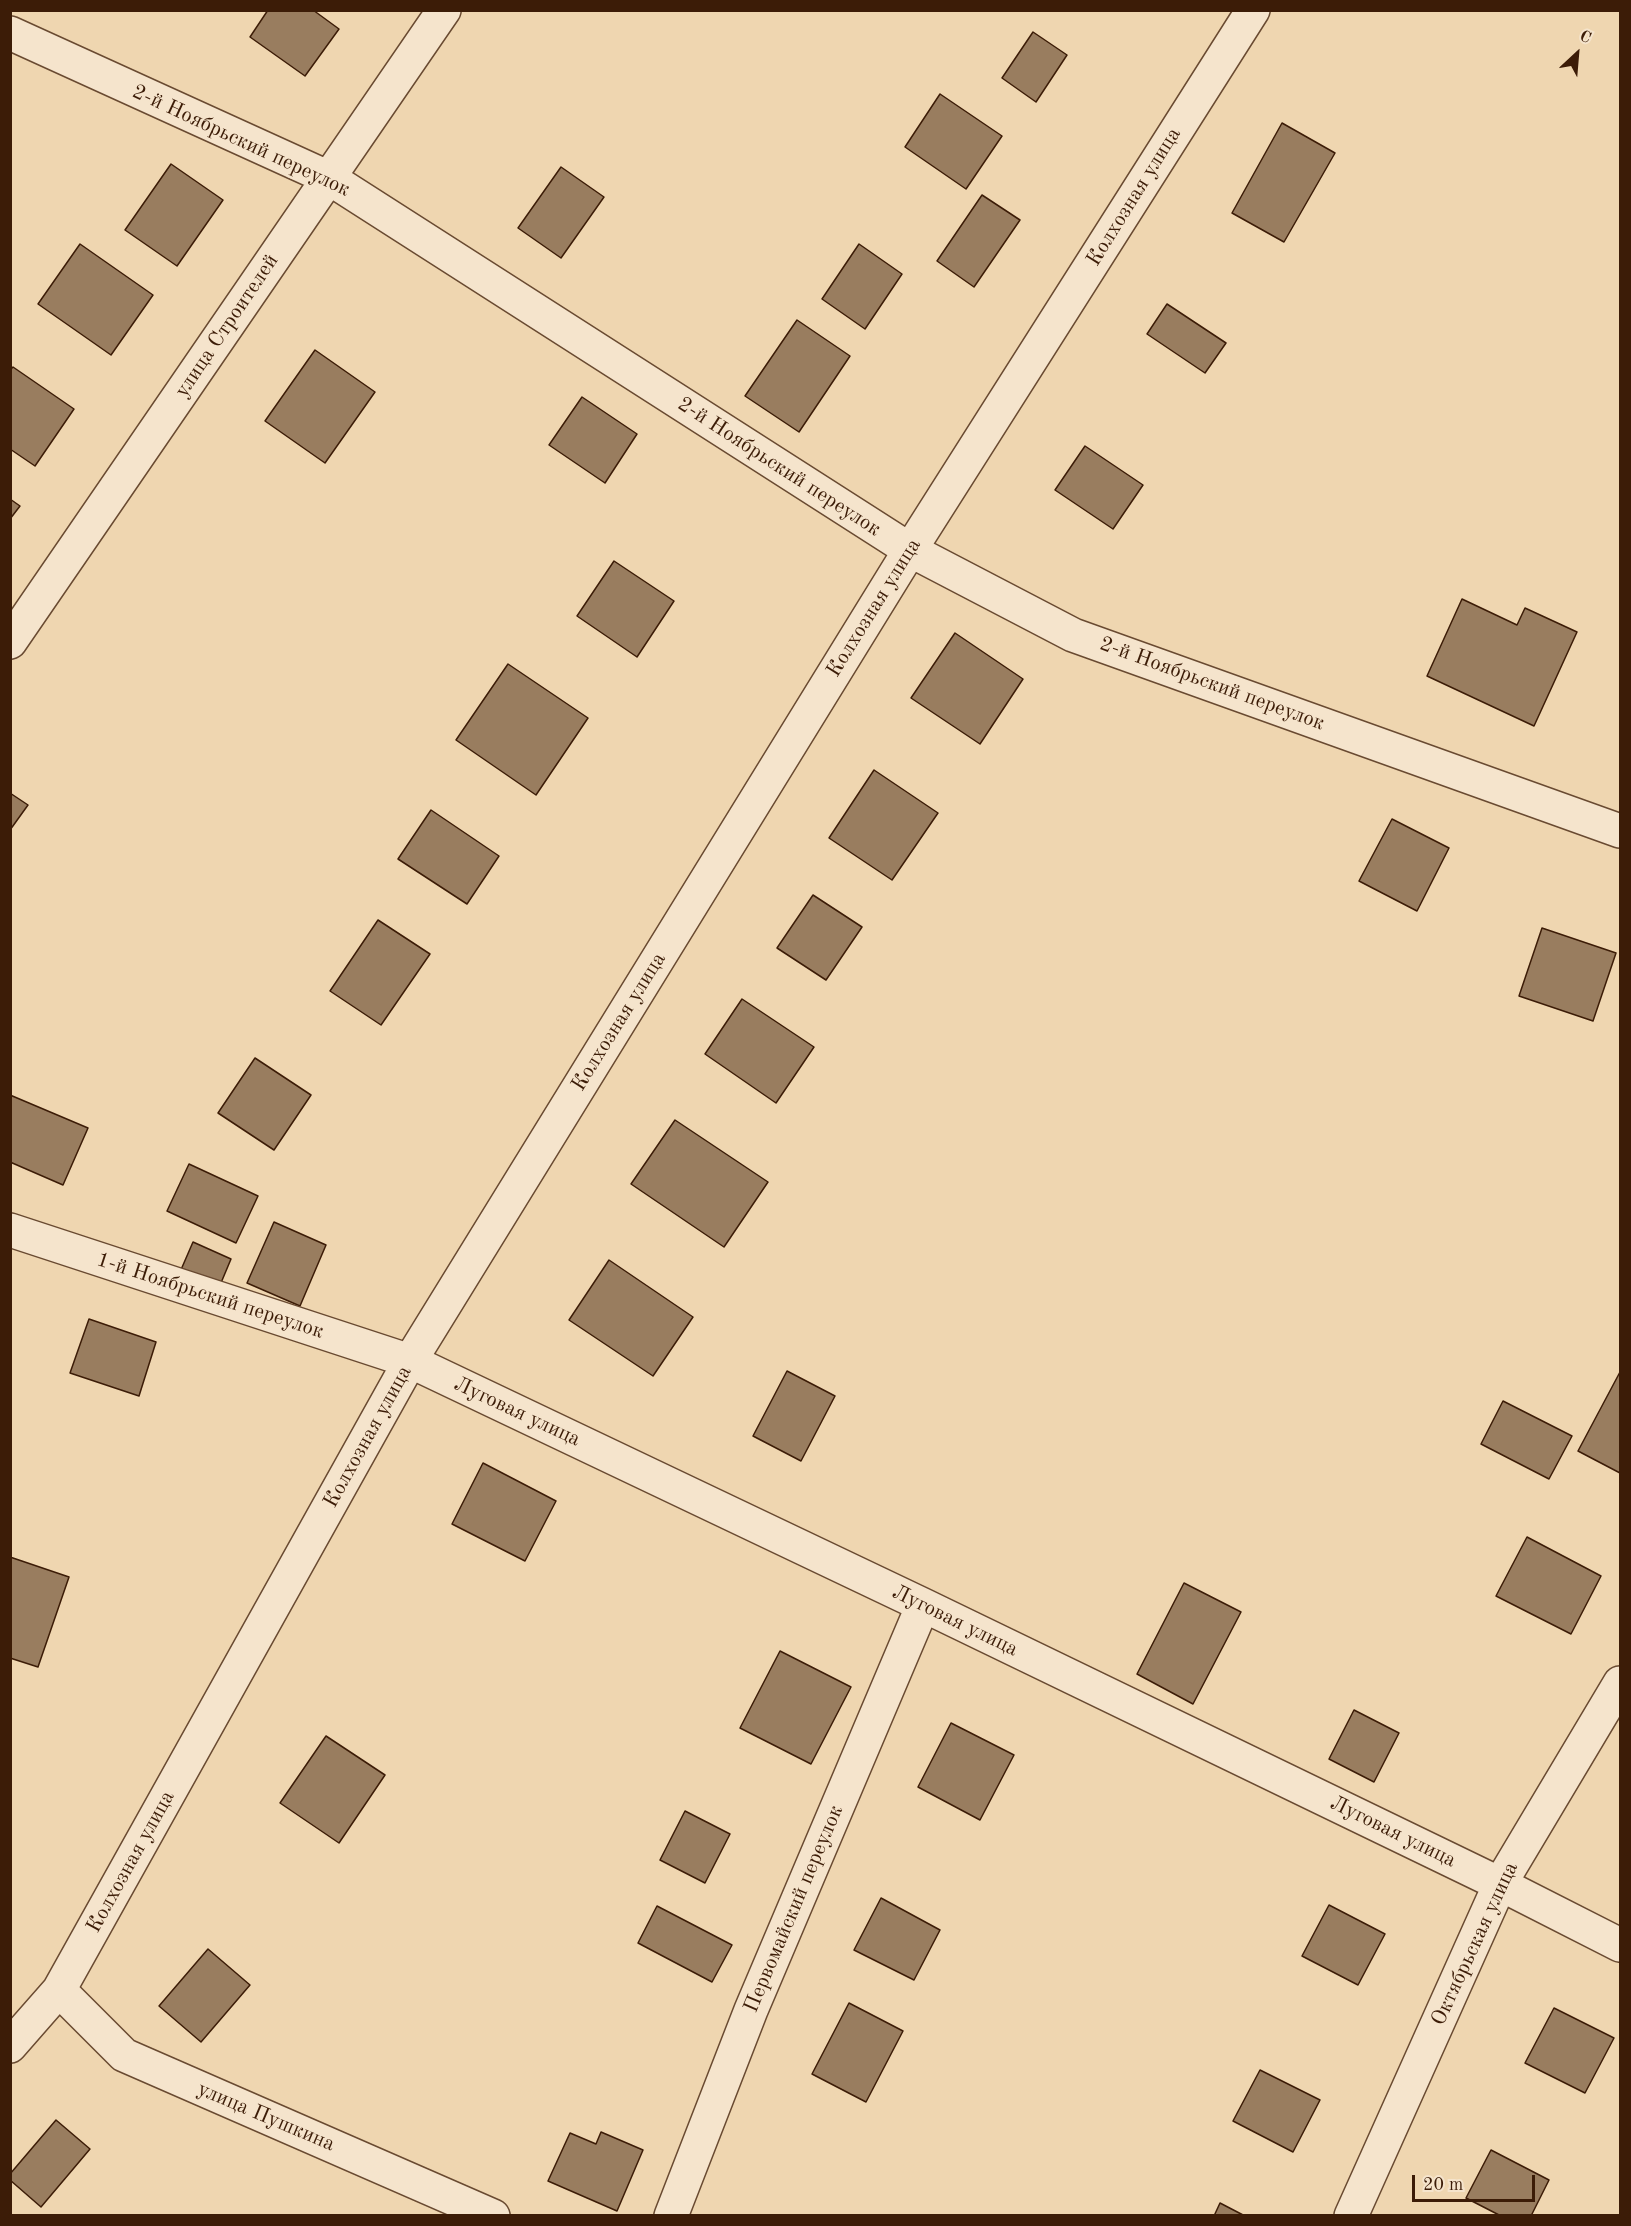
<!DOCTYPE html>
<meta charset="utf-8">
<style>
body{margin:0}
#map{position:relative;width:1631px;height:2226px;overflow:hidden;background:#efd6b0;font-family:"Old Standard TT",serif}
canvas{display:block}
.frame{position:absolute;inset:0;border:12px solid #3c1c07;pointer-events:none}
.north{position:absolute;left:1547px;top:24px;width:60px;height:60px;-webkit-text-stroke:4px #f5e4cc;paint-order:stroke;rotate:26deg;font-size:16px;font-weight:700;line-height:24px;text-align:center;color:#3c1c07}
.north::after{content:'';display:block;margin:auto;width:21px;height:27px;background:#3c1c07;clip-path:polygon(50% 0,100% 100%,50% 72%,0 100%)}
.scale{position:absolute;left:1412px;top:2175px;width:123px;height:27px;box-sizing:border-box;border:3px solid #3c1c07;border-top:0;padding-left:8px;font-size:18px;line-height:21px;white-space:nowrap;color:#3c1c07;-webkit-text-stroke:4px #f5e4cc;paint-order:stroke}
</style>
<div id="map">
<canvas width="1631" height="2226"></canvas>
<div class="frame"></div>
<div class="north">С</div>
<div class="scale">20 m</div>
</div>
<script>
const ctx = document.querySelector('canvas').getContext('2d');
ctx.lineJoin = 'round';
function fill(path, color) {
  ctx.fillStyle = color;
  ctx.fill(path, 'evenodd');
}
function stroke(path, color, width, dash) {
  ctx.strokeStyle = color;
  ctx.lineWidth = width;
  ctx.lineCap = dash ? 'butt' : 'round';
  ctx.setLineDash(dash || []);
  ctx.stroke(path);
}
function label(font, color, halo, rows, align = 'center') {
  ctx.font = font + ' "Old Standard TT",serif';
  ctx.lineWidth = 5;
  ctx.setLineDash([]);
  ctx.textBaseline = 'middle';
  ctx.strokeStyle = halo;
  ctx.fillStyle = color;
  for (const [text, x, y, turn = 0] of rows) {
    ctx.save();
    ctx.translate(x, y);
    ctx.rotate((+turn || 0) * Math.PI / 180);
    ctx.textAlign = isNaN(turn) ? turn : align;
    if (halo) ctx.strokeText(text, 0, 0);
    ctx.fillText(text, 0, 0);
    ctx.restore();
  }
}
const building = new Path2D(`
 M268 10H313L339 29 305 76 250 37Z
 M1033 32 1067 55 1036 102 1002 78Z
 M940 94 1002 136 966 189 905 147Z
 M1282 123 1335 153 1284 242 1232 213Z
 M171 164 223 200 177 266 125 230Z
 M561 167 604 197 561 258 518 228Z
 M982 195 1020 220 974 287 937 261Z
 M80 244 153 295 111 355 38 304Z
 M859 244 902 274 865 329 822 299Z
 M1167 304 1226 343 1205 373 1147 334Z
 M797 320 850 356 799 432 745 396Z
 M315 350 375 392 325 463 265 421Z
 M13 367 74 409 35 466 10 449V370Z
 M582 397 637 434 605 483 549 445Z
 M1085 446 1143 485 1113 529 1055 490Z
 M10 499 20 506 10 519Z
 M614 561 674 601 637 657 577 616Z
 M1462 599 1517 625 1525 608 1577 632 1534 726 1427 676Z
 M955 633 1023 679 980 744 911 698Z
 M508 664 588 718 536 795 456 740Z
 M874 770 938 813 892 880 829 838Z
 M10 793 28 805 10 830Z
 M431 810 499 856 467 904 398 859Z
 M1392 819 1449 848 1417 911 1359 881Z
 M813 895 862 927 826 980 777 948Z
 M378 920 430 954 381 1025 330 991Z
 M1542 928 1616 953 1593 1021 1519 996Z
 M742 999 814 1047 776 1103 705 1054Z
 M255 1058 311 1095 274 1150 218 1113Z
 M10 1095 88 1128 63 1185 10 1162Z
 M675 1120 768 1182 724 1247 631 1184Z
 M189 1164 258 1196 236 1243 167 1211Z
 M274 1222 326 1245 300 1306 247 1283Z
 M193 1242 231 1259 218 1290 180 1272Z
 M609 1260 693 1317 653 1376 569 1320Z
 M89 1319 156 1342 139 1396 70 1373Z
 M787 1371 835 1396 801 1461 753 1436Z
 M1620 1372V1473L1578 1451Z
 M1503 1401 1572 1436 1549 1479 1481 1444Z
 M483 1463 556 1501 525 1561 452 1524Z
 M1527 1537 1601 1576 1571 1634 1496 1596Z
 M10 1557 69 1577 38 1667 10 1658Z
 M1184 1583 1241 1612 1193 1704 1137 1674Z
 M780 1651 851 1687 811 1764 740 1728Z
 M1354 1710 1399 1733 1374 1782 1329 1759Z
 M951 1723 1014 1755 980 1820 918 1787Z
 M326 1736 385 1775 339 1843 280 1803Z
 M685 1811 730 1834 705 1883 660 1860Z
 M881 1898 940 1930 914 1980 854 1950Z
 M1329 1905 1385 1934 1358 1985 1302 1956Z
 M657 1906 732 1945 712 1982 638 1943Z
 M208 1949 250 1985 201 2042 159 2006Z
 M849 2003 903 2031 866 2102 812 2074Z
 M1554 2008 1614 2038 1585 2093 1525 2063Z
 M1260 2070 1320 2100 1293 2152 1233 2121Z
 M56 2120 90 2149 41 2207 10 2180V2174Z
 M601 2132 643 2150 617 2211 548 2181 570 2133 596 2144Z
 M1491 2150 1549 2180 1531 2216H1501L1466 2198Z
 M1220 2203 1245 2216H1214Z`);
const minor = new Path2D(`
 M10 33 329 178 910 550 1073 635 1620 831
 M10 642 444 10
 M10 1230 410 1361 923 1605 1500 1884 1620 1945
 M59 1990 124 2055 493 2216
 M10 2046 59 1990 410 1361 910 550 1253 10
 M671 2216 751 2010 923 1605
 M1351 2216 1500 1884 1620 1683`);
const streetNames = [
 ["2-й Ноябрьский переулок",241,141,25],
 ["Колхозная улица",1134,197,-58],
 ["улица Строителей",227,326,-56],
 ["2-й Ноябрьский переулок",779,467,33],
 ["Колхозная улица",874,608,-58],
 ["2-й Ноябрьский переулок",1212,684,20],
 ["Колхозная улица",619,1022,-58],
 ["1-й Ноябрьский переулок",210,1296,18],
 ["Луговая улица",517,1412,25],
 ["Колхозная улица",368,1437,-61],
 ["Луговая улица",955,1621,26],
 ["Луговая улица",1393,1832,26],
 ["Колхозная улица",131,1862,-61],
 ["Первомайский переулок",794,1909,-67],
 ["Октябрьская улица",1475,1944,-65],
 ["улица Пушкина",266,2117,23]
];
fill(building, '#997d5f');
stroke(building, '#3c1c07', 1.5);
stroke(minor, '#694a31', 36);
stroke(minor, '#f5e4cc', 33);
label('21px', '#3c1c07', '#f5e4cc', streetNames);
</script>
